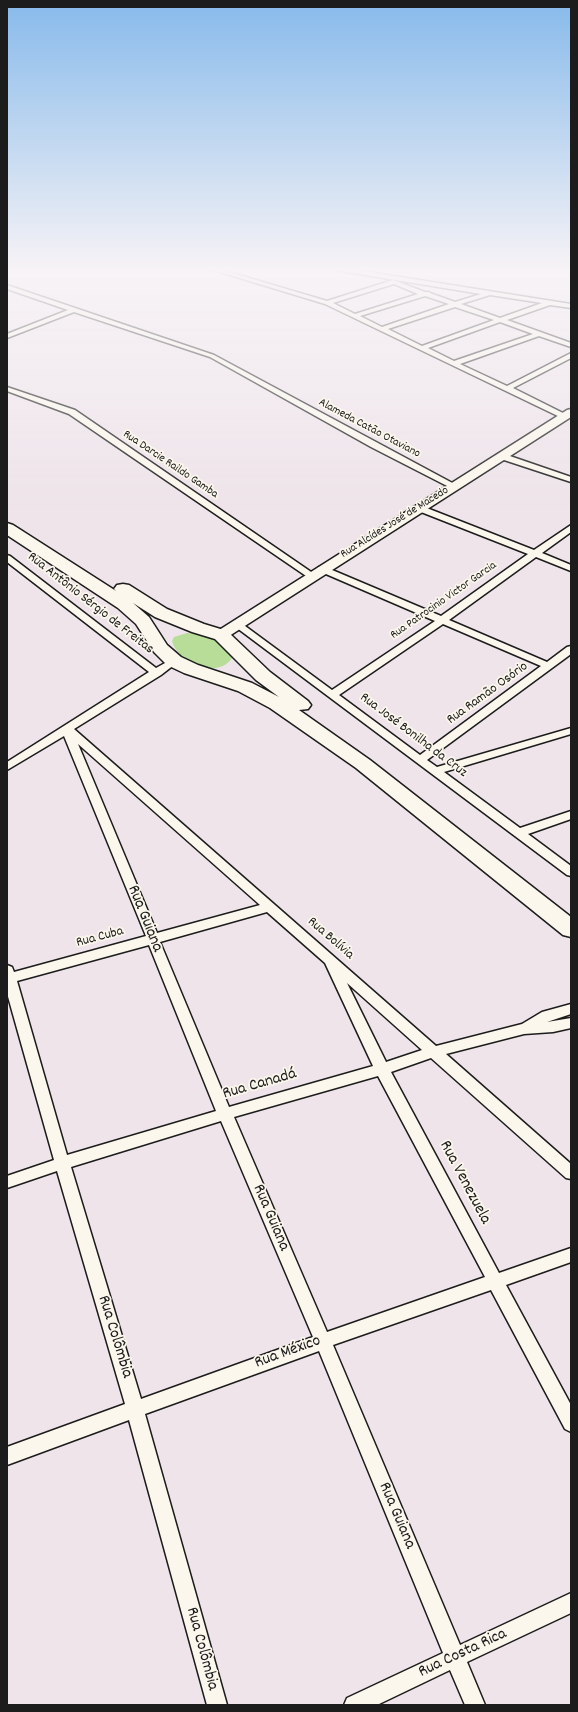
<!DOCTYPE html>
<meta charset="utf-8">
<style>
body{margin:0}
#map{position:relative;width:578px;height:1712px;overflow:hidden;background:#eee4ea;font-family:Dekko,sans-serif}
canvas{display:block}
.frame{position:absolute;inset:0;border:8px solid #1c1c1c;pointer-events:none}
</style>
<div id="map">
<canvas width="578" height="1712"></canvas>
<div class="frame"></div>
</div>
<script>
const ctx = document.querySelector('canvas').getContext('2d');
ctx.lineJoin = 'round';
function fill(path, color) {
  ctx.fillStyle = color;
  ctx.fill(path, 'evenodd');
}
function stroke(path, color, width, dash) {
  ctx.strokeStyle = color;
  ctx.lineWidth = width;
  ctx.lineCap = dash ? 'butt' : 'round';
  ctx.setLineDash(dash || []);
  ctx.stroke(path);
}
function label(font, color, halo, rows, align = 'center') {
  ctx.font = font + ' Dekko,sans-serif';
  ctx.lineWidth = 3.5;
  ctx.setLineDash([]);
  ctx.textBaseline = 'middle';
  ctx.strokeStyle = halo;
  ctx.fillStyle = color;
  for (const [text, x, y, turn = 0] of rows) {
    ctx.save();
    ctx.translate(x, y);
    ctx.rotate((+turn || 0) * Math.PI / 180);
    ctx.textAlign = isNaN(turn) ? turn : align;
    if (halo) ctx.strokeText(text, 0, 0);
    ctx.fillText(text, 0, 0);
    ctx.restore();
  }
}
const green = new Path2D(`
 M187 633C203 634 228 640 232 658 218 680 177 662 172 641L174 637Z`);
const street = new Path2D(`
 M210 269H219L327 301 393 280 425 292H429L430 293 455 302 481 294 340 271 337 269H350L571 304V308L550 305 507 320 571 343V347L539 336 460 364 507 386 571 353V358L513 388 569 416 565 418H562L325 304ZM394 284 418 294 355 314 333 303ZM490 295 542 303 500 318 461 304ZM425 296 449 304 382 327 360 316ZM455 307 494 320 422 346 388 329ZM500 322 533 334 454 361 428 348Z
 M7 285 214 355 458 486 457 488H451L371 447 210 357 74 312 7 338V334L68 310 7 289Z
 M7 387 75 410 317 576 312 579 309 578 69 414 7 391Z
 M498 454H504L571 477V482L498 458Z
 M419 505 534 550 571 525V532L542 553 571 565V571L536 557 449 620 547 662 567 647 571 646V654L427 760 437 767 571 728V734L444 772 520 828 571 811V819L528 834 571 866V876L567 875 233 625 235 623H241L332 690 435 621 319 571 317 569 319 567H325L441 616 528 554 416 510 415 508 416 506ZM443 624 541 666 420 755 339 695Z
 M7 555 10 556 156 668 174 658 179 661 161 675 74 729 436 1046 522 1024 542 1012 571 1004V1014L547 1022 571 1018V1028L553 1032 524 1034 446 1054 571 1164V1179L566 1178 431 1058 391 1072 499 1273 571 1248V1262L506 1285 571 1405V1432L565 1429 491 1290 333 1345 460 1645 571 1593V1613L467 1662 485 1705H465L450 1670 377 1705H344L347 1698 443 1653 319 1351 145 1414 227 1705H207L129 1420 7 1465V1447L125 1404 57 1171 7 1188V1176L54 1160 7 993V965L12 967 14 972 146 936 64 736 7 770V762L149 672 7 562ZM78 744 260 905 157 933ZM267 912 325 963 373 1066 229 1107 160 942ZM149 945 216 1111 67 1155 17 981ZM347 983 422 1050 386 1062ZM378 1076 485 1277 327 1332 234 1117ZM221 1121 313 1337 141 1399 71 1167Z`);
const secondary = new Path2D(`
 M571 409V417L226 638 221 639 216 638 214 635 216 632 567 410Z`);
const highway = new Path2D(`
 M7 523 13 525 116 591 114 589 117 585 123 584 129 585 167 609 204 624 227 631 270 672 308 701 311 705 308 709 299 710 370 760 571 917V937L563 935 356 768 270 708 238 691 184 673 167 665 154 652 136 624 118 608 7 535ZM133 603 155 617 192 632 215 639 256 680 279 697 252 683 198 665 181 657 167 645 149 617Z`);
const farStreetnames = [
 ["Alameda Catão Otaviano",369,429,28],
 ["Rua Darcie Raildo Gamba",170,465,34],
 ["Rua Alcídes José de Macedo",395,523,-32],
 ["Rua Patrocinio Victor Garcia",444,601,-35]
];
const streetNames = [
 ["Rua Antônio Sérgio de Freitas",90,604,38],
 ["Rua Ramão Osório",488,694,-36],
 ["Rua José Bonilha da Cruz",413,736,37],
 ["Rua Cuba",100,938,-15],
 ["Rua Bolívia",330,939,41]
];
const nearStreetnames = [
 ["Rua Guiana",144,919,68],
 ["Rua Canadá",260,1085,-16],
 ["Rua Venezuela",464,1183,62],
 ["Rua Guiana",270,1218,67],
 ["Rua Colômbia",114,1337,73],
 ["Rua México",288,1353,-20],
 ["Rua Guiana",396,1516,67],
 ["Rua Colômbia",201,1649,75],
 ["Rua Costa Rica",463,1654,-25]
];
fill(green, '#b7dd99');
stroke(street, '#1c1c1c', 3);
stroke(secondary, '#1c1c1c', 3);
stroke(highway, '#1c1c1c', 3);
fill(street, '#fbf7ec');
fill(secondary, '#fbf7ec');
fill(highway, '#fbf7ec');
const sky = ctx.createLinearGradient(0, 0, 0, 508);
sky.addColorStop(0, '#87baeb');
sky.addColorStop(0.53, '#f7f3f6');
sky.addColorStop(1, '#f7f3f600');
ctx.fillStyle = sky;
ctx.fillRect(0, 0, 578, 508);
label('12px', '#1c1c1c', '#fbf7ec', farStreetnames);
label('14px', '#1c1c1c', '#fbf7ec', streetNames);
label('17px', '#1c1c1c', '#fbf7ec', nearStreetnames);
</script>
